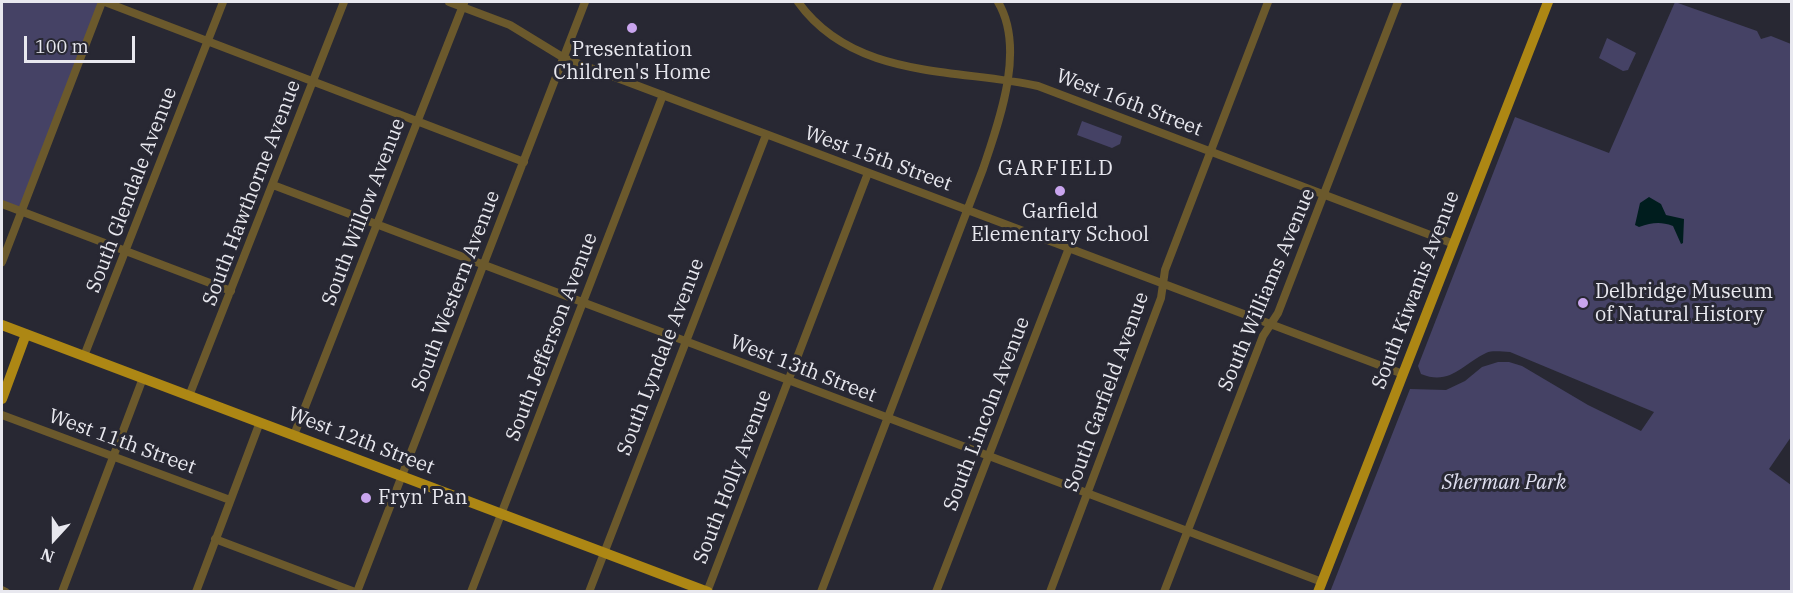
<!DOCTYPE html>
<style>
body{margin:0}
#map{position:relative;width:1793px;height:593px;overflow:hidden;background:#282833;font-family:"IBM Plex Serif",serif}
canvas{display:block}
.frame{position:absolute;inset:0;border:3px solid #e8e8ef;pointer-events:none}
.north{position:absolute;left:24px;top:509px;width:60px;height:60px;-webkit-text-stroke:4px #282833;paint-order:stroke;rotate:201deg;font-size:16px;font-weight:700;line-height:24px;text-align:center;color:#e8e8ef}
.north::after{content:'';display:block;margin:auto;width:21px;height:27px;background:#e8e8ef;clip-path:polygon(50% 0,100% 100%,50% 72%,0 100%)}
.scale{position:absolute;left:24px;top:36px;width:111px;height:27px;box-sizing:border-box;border:3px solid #e8e8ef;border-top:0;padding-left:8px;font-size:18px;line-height:21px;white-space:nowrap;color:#e8e8ef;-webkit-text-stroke:4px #282833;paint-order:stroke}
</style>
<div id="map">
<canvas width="1793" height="593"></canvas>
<div class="frame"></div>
<div class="north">N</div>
<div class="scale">100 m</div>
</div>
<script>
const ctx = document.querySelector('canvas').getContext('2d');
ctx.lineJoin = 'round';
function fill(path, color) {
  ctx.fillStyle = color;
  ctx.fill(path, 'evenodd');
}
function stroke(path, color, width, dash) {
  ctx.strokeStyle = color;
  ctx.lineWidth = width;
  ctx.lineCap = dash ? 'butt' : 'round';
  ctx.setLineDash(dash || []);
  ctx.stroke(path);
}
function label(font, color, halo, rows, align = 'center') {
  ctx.font = font + ' "IBM Plex Serif",serif';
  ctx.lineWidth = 6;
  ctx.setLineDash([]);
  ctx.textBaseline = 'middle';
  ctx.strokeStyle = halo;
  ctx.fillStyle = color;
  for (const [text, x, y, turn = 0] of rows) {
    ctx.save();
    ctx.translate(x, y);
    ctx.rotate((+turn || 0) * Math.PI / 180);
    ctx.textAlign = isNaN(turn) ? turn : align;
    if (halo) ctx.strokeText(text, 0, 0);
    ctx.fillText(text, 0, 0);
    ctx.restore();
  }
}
const green = new Path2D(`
 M2 2H102L21 212 2 204Z
 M1675 2 1757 31 1761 39 1771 36 1791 44V437L1769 469 1791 485V591L1330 592 1410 389 1446 390 1465 381 1482 367 1498 362H1509L1522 366 1588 405 1641 431 1654 412 1510 352C1502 352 1493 350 1486 353 1463 364 1450 386 1421 374L1418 366 1515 117 1609 153Z
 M1607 38 1636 53 1628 70 1623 71 1599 58Z
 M1082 121 1122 136 1120 144 1112 148 1077 135Z`);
const water = new Path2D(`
 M1649 197 1661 204 1666 215 1684 219 1683 243 1681 244 1673 226C1659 221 1652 223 1639 227L1635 225 1640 203Z`);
const minor = new Path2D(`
 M105 2 524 162
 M449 2 510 25 564 58 1403 374
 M798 2C854 80 956 68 1038 86L1454 244
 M273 185 1322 582
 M2 204 231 291
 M2 262 102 2
 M84 356 223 2
 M189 396 344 2
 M2 415 230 500
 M294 435 464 3
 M215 539 355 592
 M2 590 6 592
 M62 592 143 378
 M196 592 260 422
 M357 592 585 2
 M471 592 663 95
 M589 592 766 135
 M707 592 868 173
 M821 592 983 169C999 121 1026 49 998 2
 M936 592 1069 248
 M1050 592 1161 298 1165 270 1268 2
 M1164 592 1263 336 1278 313 1398 2`);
const major = new Path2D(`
 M2 325 708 592
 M2 399 26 334
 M1318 592 1548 2`);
const markers = [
 [632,28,6,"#c9a5ee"],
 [1060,191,6,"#c9a5ee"],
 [1583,303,6,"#c9a5ee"],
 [366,498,6,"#c9a5ee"]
];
const poiNames = [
 ["Presentation",632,50],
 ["Children's Home",632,73],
 ["Garfield",1060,212],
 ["Elementary School",1060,235],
 ["Delbridge Museum",1595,292,"left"],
 ["of Natural History",1595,315,"left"],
 ["Fryn' Pan",378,498,"left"]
];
const streetNames = [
 ["West 16th Street",1129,103,21],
 ["West 15th Street",878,159,20],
 ["South Glendale Avenue",132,190,-69],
 ["South Hawthorne Avenue",252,193,-69],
 ["South Willow Avenue",364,212,-69],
 ["South Williams Avenue",1267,290,-67],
 ["South Kiwanis Avenue",1416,290,-69],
 ["South Western Avenue",456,291,-69],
 ["South Jefferson Avenue",552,337,-69],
 ["South Lyndale Avenue",661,357,-69],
 ["West 13th Street",803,369,21],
 ["South Garfield Avenue",1107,392,-70],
 ["South Lincoln Avenue",987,414,-69],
 ["West 12th Street",361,441,21],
 ["West 11th Street",122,442,20],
 ["South Holly Avenue",733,477,-69]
];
const parkNames = [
 ["Sherman Park",1504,483]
];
const neighbourhoodNames = [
 ["GARFIELD",1056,169]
];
fill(green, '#454265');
fill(water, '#001d1e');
stroke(minor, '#6b592c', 8);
stroke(major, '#ad8714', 10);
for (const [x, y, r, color] of markers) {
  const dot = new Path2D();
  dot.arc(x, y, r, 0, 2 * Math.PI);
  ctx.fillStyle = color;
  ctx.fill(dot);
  stroke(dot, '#282833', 2);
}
label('20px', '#e8e8ef', '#282833', poiNames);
label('20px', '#e8e8ef', '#282833', streetNames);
label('italic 20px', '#e0e0f1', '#282833', parkNames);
ctx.letterSpacing = '1.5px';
label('21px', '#e8e8ef', '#282833', neighbourhoodNames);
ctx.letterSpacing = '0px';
</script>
